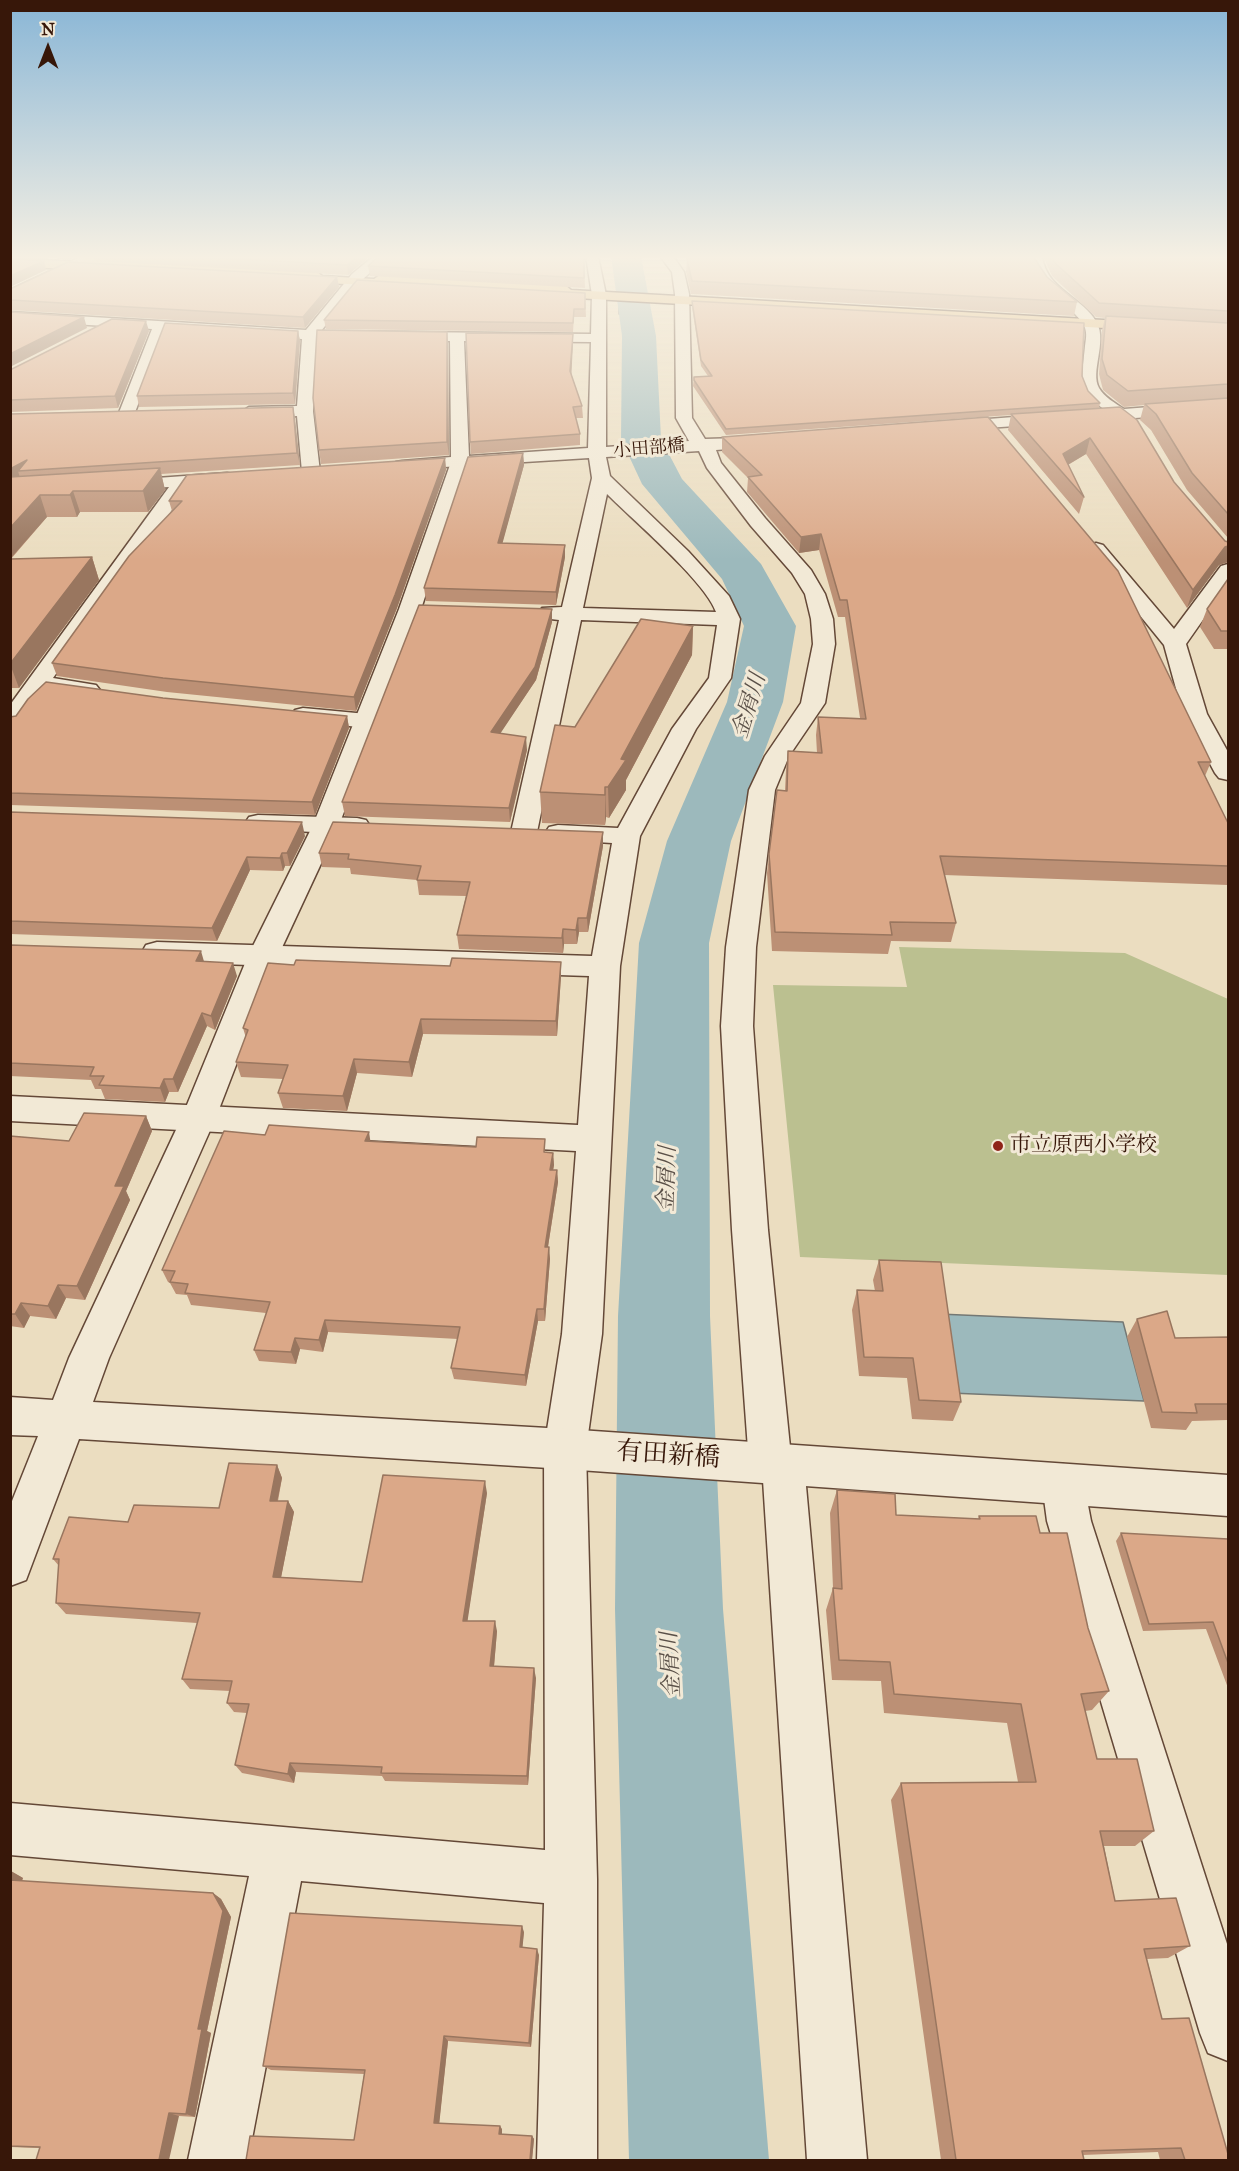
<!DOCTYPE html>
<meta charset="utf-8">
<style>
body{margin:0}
#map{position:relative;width:1239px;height:2171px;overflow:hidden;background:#ebddc0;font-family:"IM FELL Great Primer",serif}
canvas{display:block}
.frame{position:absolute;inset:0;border:12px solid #371709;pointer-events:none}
.north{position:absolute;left:18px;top:18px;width:60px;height:60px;-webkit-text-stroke:4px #f2e9d6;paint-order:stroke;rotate:0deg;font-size:16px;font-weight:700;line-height:24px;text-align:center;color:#371709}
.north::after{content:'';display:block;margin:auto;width:21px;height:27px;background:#371709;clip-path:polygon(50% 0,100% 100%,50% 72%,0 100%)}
</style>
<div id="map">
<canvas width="1239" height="2171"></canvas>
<div class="frame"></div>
<div class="north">N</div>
</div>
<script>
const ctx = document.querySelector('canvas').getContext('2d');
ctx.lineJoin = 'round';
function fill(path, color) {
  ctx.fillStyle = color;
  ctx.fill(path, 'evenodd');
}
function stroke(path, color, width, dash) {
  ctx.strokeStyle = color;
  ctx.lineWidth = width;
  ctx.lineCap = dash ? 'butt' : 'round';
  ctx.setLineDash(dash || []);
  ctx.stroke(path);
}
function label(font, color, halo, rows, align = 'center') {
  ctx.font = font + ' "IM FELL Great Primer","Noto Serif JP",serif';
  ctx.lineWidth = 6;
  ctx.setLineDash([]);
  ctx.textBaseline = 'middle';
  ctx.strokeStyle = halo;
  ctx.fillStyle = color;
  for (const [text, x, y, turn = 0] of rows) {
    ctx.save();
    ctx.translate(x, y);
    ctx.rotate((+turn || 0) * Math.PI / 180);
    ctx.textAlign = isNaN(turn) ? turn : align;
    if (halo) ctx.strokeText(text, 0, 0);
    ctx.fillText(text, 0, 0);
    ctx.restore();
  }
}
const green = new Path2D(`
 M899 947 1125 953 1228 999V1275L800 1257 773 985 907 987Z`);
const water = new Path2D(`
 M628 256H642L627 286 637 316 619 314V283L629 262Z
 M939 1314 1123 1322 1144 1401 950 1393Z`);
const river = new Path2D(`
 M611 256H641L656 336 661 439 682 479 761 564 796 626 783 702 731 841 709 943 710 1316 723 1609 769 2160H629L615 1609 618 1316 639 943 667 841 727 702 744 626 722 579 642 484 621 439 622 336Z`);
const minor = new Path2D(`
 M374 256H388L362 280 321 331 591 334 592 295 586 256H598L606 295V447L689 441 676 418 675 294 672 272 660 256H673L684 272 689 294 692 418 705 439 772 437 775 441 772 445 766 446 716 450 721 463 765 518 811 570 825 594 833 619 835 644 825 703 789 756 775 790 756 947 753 1026 768 1230 790 1447 798 1450 804 1464 867 2160H807L763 1480 755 1477 749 1463 732 1230 721 1026 726 947 749 790 765 756 801 703 813 644 811 619 805 594 792 573 751 526 707 468 699 451 606 457 610 476 688 551 729 596 740 619 731 678 696 729 640 836 620 966 602 1334 586 1449 597 1879V2160H537L544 1903 301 1881 248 2160H188L249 1876 10 1855V1803L545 1850 544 1449 562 1334 576 1151 10 1121V1096L578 1125 589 976 157 962 146 959 142 952 146 945 157 942 592 956 612 843 549 839 545 833 549 827 558 825 618 828 672 729 709 678 717 625 581 620 537 832 533 838 524 840 515 838 511 832 559 620 542 618 539 613 542 608 562 607 592 478 589 458 396 470 393 466 396 462 402 461 451 457 450 341 317 339 313 411 320 472 311 477 302 472 297 416 249 417 241 412 249 407 297 406 302 339 166 330 134 415 126 420 118 415 152 329 10 320V312L306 330 352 274ZM464 341 591 342 588 448 469 456ZM607 494C633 520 705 581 716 612L583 608Z
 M1030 256H1042C1046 290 1083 297 1097 323 1107 343 1090 372 1099 388 1104 397 1115 403 1124 409L1228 401V411L1135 418 1134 424 1128 425 1117 419 943 431 941 427 949 422 1105 410C1076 389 1082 378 1085 346 1086 339 1087 334 1085 328 1073 301 1033 295 1030 256Z
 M227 473 233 474 236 478 233 482 189 486 53 678 96 685 100 690 96 695 88 697 44 691 19 727 10 729V705L169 487 120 490 111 485 114 481Z
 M1096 543 1103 545 1174 629 1221 566 1228 564V584L1186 644 1207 714 1228 752V780L1219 778 1215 773 1183 714 1164 645 1086 549 1089 545Z
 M303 708 367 714 375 716 379 721 375 726 367 728 295 720 291 715 295 710Z
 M258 815 357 818 366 820 370 826 366 832 357 834 249 829 245 823 249 817Z
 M1063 1464 1078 1470 1084 1484 1091 1521 1228 1947V2061L1208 2053 1200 2033 1047 1521 1042 1484 1048 1470Z`);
const tertiary = new Path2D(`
 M82 256H98L10 299V290Z
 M460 457 469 462 421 609 339 825 278 956 216 1117 109 1358 93 1402 565 1429 1228 1475V1516L565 1469 79 1439 26 1580 10 1586V1506L38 1436 10 1435V1397L53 1400 69 1358 182 1117 248 956 313 825 399 609 451 462Z`);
const trunk = new Path2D(`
 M86 257 316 271 322 276 374 279 380 275 565 285 571 290 1228 327V335L541 296 535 291 293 282 287 277 112 266 106 271 10 266V258L80 262Z`);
const wall = new Path2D(`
 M10 256H77L70 259Z
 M93 256H370L348 275 94 261Z
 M584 256 585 288 370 276 368 266Z
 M1043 256H1228V538L1187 490 1151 430 1140 420 1144 405 1124 407 1103 390 1099 374 1102 330 1105 318 1096 317 1052 276Z
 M687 259 1047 277 1077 302 1074 316 691 294 686 272Z
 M337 277 339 287 305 328 10 310V289Z
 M585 293 586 317H574L573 332 326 329 324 320Z
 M692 301 1082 376 1088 391 1100 403 1099 408 1174 482 1225 541 1228 542V562L1219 565 1187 608 1086 454 1068 465 1084 497 1079 514 1008 430 1011 415 726 435 693 386 694 377 708 376 701 366 692 307Z
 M149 331 118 408 10 412V370Z
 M298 331 300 341 295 404 139 407 137 396Z
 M573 334 571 373 582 406 583 418H576L580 434V445L471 454 470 442Z
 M448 343 449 455 321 464 319 450Z
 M293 407 300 465 161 474 165 490 148 512H80L77 517H47L11 559 92 557 99 580 19 688H10V414Z
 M722 437 1211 762 1205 776 1228 823V885L944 875 956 923 951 942 891 941 888 954 772 951 767 873 777 790 785 791 786 770 788 751 817 753 816 735 818 717 860 718 845 617H838L819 550 799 553 747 492 748 478 722 452Z
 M523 453 524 465 502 543 565 545V557L556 605 426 601 424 588Z
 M445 458 446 470 397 608 356 711 167 692 57 676 52 663 172 511 169 501Z
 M1228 579V649H1214L1200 627 1207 609Z
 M552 609V622L536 680 500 733 527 750 510 822 345 816 342 802Z
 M693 626 692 655 626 780V790L609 818 606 817 605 825 542 823 540 792 575 727Z
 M163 698 347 716 349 728 315 815 10 805V717Z
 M10 812 305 836 290 866H285L283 871 250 870 217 941 10 934Z
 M603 832V846L588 932H579L577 944H564L563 953 459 949 457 935 466 896 419 895 417 880 351 874 350 868 322 867 319 853Z
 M10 945 204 961 237 976 215 1030 207 1026 178 1092H169L165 1102 105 1099 101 1089H95L91 1080 10 1076Z
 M561 976 557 1036 423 1034 412 1077 357 1073 347 1111 283 1108 278 1093 283 1079 241 1077 236 1062 246 1038 243 1028Z
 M146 1116 152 1131 126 1191 130 1200 85 1300 66 1298 56 1319 30 1316 24 1328 10 1326V1136L69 1141Z
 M265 1135 553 1153 554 1165 553 1170H557L558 1182 548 1247 550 1259 545 1321H538L526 1386 454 1379 451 1368 458 1339 328 1332 323 1352 300 1349 296 1364 259 1361 254 1350 266 1313 191 1305 187 1295 176 1294 170 1283 168 1282 162 1270Z
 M879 1260 961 1402 953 1421 912 1419 907 1378 859 1376 852 1310 857 1290 875 1291 873 1280Z
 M1137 1319 1175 1338 1228 1337V1420L1192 1421 1186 1430 1151 1428 1127 1337Z
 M277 1465 282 1478 278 1501H288L294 1512 281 1577 362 1582 487 1493 467 1621 497 1631 494 1667 536 1678 528 1785 385 1781 382 1776 296 1772 294 1783 242 1773 235 1765 247 1713 234 1712 227 1703 230 1691 190 1689 182 1679 197 1623 66 1614 56 1603 59 1566 53 1559 128 1522 219 1508Z
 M837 1490 896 1515 978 1519 979 1516 1040 1533 1088 1628 1109 1691 1092 1710 1085 1711 1097 1759 1154 1831 1135 1846H1104L1115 1901 1190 1946 1168 1958 1147 1959 1162 2019 1228 2160H1160L1158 2152 1083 2155 1084 2160H941L891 1800 901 1783 1018 1782 1007 1723 884 1713 881 1681 832 1680 826 1610 833 1588 830 1513Z
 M1121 1533 1228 1539V1688L1206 1629 1143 1631 1116 1541Z
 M10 1871 23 1878 22 1881 213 1893 221 1899 231 1917 207 2031 211 2033 195 2117 179 2116 39 2148 10 2147Z
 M524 1932 522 1947 539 1955 531 2047 448 2041 439 2123 502 2129V2135L532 2136 534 2139 532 2160H246L354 2140 364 2074 271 2070 263 2066Z`);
const shadedWall = new Path2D(`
 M358 256H370L348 275 347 265Z
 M44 261 46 270 10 287V276Z
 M337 277 339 287 305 328 303 317Z
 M84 317 87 328 10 367V354Z
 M146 321 149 331 118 408 115 396Z
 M298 331 300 341 295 404 293 393Z
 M447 332 448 343 449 455 447 442Z
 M573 334V344L571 382 570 371Z
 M293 407 295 418 300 465 297 453Z
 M1090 438 1086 454 1059 470 1063 454Z
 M523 453 524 465 499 556 498 543Z
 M445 458 446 470 397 608 356 711 354 697Z
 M27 460 18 471 20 478 13 482 10 475V469Z
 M160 468 165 490 148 512 143 491Z
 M73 491 80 512 77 517 70 495Z
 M40 495 47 517 10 559V528Z
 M821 534 819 550 799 553 801 537Z
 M565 545V557L556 605V592Z
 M1228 546V562L1219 565 1187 608 1193 590 1225 547Z
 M92 557 99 580 19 688 10 664Z
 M552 609V622L536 680 492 746 491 732Z
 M693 626 692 655 626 780V790L609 818 608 787 621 759Z
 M347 716 349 728 315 815 312 802Z
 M526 737 527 750 510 822 509 808Z
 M605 787 606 817 605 825Z
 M302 822 305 836 290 866 287 853Z
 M603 832V846L588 932 587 918Z
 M282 853 285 866 283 871 280 858Z
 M247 857 250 870 217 941 212 928Z
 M578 918 579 932 577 944 576 930Z
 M563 929 564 944 563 953 562 938Z
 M201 951 205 965 196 961Z
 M561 962V976L557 1036 556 1021Z
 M233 963 237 976 215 1030 211 1016Z
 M202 1013 207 1026 178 1092 173 1079Z
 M421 1019 423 1034 412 1077 409 1062Z
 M354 1059 357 1073 347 1111 343 1096Z
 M164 1079 169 1092 165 1102 160 1088Z
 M146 1116 152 1131 126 1191 130 1200 85 1300 77 1286 115 1186Z
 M369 1132 371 1145 365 1141Z
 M553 1153 554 1165 551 1182 550 1170Z
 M557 1170 558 1182 546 1259 545 1247Z
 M549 1247 550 1259 545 1321 544 1309Z
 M58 1285 66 1298 56 1319 48 1306Z
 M21 1303 30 1316 24 1328 15 1314Z
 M537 1309 538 1321 526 1386 525 1375Z
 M325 1320 328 1332 323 1352 319 1340Z
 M295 1338 300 1349 296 1364 291 1352Z
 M277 1465 282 1478 275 1512 270 1501Z
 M485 1481 487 1493 466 1631 463 1621Z
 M288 1501 294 1512 279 1588 273 1577Z
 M495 1621 497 1631 493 1677 490 1666Z
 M534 1668 536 1678 528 1785 527 1776Z
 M290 1763 296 1772 294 1783 288 1774Z
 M11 1871 23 1878 19 1887 10 1882Z
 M213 1893 221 1899 231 1917 207 2031 211 2033 195 2117 186 2114 198 2029Z
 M522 1926 524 1932 522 1953 520 1947Z
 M537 1949 539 1955 531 2047 529 2043Z
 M444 2036 448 2041 439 2126 434 2123Z
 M169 2113 179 2116 169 2160H159Z
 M500 2126 502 2129V2137L499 2134Z
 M532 2136 534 2139 532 2160H530Z`);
const building = new Path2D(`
 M187 256H358L347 265Z
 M379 256H584V278L368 266Z
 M688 256H1033L1047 277 1077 302 692 281 687 259Z
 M1052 256H1228V311L1099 303 1055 263Z
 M10 259 44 261 10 276Z
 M68 262 337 277 303 317 10 300V289Z
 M357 280 585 293V309H574L573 323 324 320Z
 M692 301 1084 323 1082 376 1088 391 1100 403 726 429 694 380V377L712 376 701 360Z
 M10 312 84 317 10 354Z
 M1106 316 1228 323V384L1128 391 1107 375 1102 359Z
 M112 319 146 321 115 396 10 400V370Z
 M165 323 298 331 293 393 137 396Z
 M317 330 447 332V442L319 450 313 398Z
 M466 333 573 334 570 371 582 406 573 407 580 434 470 442Z
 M1228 398V514L1192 473 1156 414 1145 404Z
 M293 407 297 453 18 471 27 460 10 469V414Z
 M1120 407 1137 420 1174 482 1225 541 1228 542V546L1225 547 1193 590 1090 438 1063 454 1084 497 1011 414Z
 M988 417 1118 571 1211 762H1198L1228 823V866L940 856 956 923 890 922 892 935 775 932 769 854 777 790 787 791 788 751 822 753 818 717 866 719 847 600H840L821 534 801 537 748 477 762 475 722 437Z
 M523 453 498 543 565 545 556 592 424 588 468 457Z
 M445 458 395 595 354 697 163 678 52 663 129 556 182 501H169L187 475Z
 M160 468 143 491H73L70 495H40L10 528V477Z
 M92 557 10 664V559Z
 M1228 579V631H1221L1207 609Z
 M419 605 552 609 535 667 491 732 526 737 509 808 342 802Z
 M641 619 693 626 621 759 626 760 608 787H605V795L540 792 555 725 575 727Z
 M46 682 163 698 347 716 312 802 10 793V717L16 716 28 699Z
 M10 812 302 822 287 853H282L280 858 247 857 212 928 10 921Z
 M333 822 603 832 587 918H578L576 930 563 929 562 938 457 935 470 882 417 880 421 866 348 859 349 854 319 853Z
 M10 945 201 951 196 961 233 963 211 1016 202 1013 173 1079H164L160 1088 99 1085 104 1076H90L94 1067 10 1063Z
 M452 958 561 962 556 1021 421 1019 409 1062 354 1059 343 1096 278 1093 288 1065 236 1062 248 1030 243 1028 268 963 294 965 296 960 450 966Z
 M84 1113 146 1116 115 1186H124L77 1286 58 1285 48 1306 21 1303 15 1314H10V1136L69 1141Z
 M269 1125 369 1132 365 1141 476 1147 477 1137 545 1139 544 1152 553 1153 550 1170H557L545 1247H549L544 1309H537L525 1375 451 1368 460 1327 325 1320 319 1340 295 1338 291 1352 254 1350 270 1302 185 1293 188 1284 170 1282 175 1271 162 1270 224 1131 265 1135Z
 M879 1260 941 1262 961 1402 919 1400 913 1358 864 1357 857 1290 883 1291Z
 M1167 1311 1175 1338 1228 1337V1404H1195L1197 1413 1162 1412 1137 1319Z
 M229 1463 277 1465 270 1501H288L273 1577 362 1582 383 1475 485 1481 463 1621H495L490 1666 534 1668 527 1776 381 1773 382 1767 290 1763 288 1774 235 1765 249 1704 227 1703 232 1681 182 1679 200 1613 56 1603 59 1559H53L69 1517 128 1522 134 1505 219 1508Z
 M837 1490 895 1494 896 1515 980 1519 979 1516H1036L1040 1533H1067L1088 1628 1109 1691 1081 1694 1097 1759H1137L1154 1831H1100L1115 1901 1176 1898 1190 1946 1144 1949 1162 2019 1189 2018 1228 2154V2160H1185L1181 2148 1082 2151 1084 2160H956L901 1783 1036 1782 1021 1704 894 1694 890 1662 839 1660 833 1588 842 1589Z
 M1121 1533 1228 1539V1663L1213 1622 1149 1624Z
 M10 1880 213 1893 223 1911 198 2029H202L186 2114 169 2113 159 2160H36L40 2147 10 2146Z
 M290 1913 522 1926 520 1947 537 1949 529 2043 444 2036 434 2123 500 2126 499 2134 532 2136 530 2160H246L250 2136 354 2140 365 2070 263 2066Z`);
const markers = [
 [998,1146,6,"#8f2418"]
];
const farStreetnames = [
 ["小田部橋",649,449,-5]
];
const poiNames = [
 ["市立原西小学校",1010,1146]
];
const waterNames = [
 ["金屑川",750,706,-73],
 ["金屑川",668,1179,-88],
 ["金屑川",672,1665,-93]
];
const nearStreetnames = [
 ["有田新橋",668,1456,4]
];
fill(green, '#bbc090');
fill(water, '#9cb9bc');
stroke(water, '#747874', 1.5);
fill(river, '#9cb9bc');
stroke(minor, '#644837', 3);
stroke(tertiary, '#644837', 3);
stroke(trunk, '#371709', 3);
fill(minor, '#f2e9d6');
fill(tertiary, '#f2e9d6');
fill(trunk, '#e6be80');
fill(wall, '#bc9075');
fill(shadedWall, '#99765f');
fill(building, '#dba888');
stroke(building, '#99765f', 1.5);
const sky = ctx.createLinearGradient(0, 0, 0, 560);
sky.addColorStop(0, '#89b6d6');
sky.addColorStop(0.46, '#f6f0e3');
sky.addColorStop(1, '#f6f0e300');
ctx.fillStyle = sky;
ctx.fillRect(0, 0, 1239, 560);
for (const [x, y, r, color] of markers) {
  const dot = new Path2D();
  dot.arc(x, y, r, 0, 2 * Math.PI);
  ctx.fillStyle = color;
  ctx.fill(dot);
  stroke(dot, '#f2e9d6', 2);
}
label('18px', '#371709', '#f2e9d6', farStreetnames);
label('21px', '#371709', '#f2e9d6', poiNames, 'left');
label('italic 22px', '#5a5048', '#f2e9d6', waterNames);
label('26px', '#371709', '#f2e9d6', nearStreetnames);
</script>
